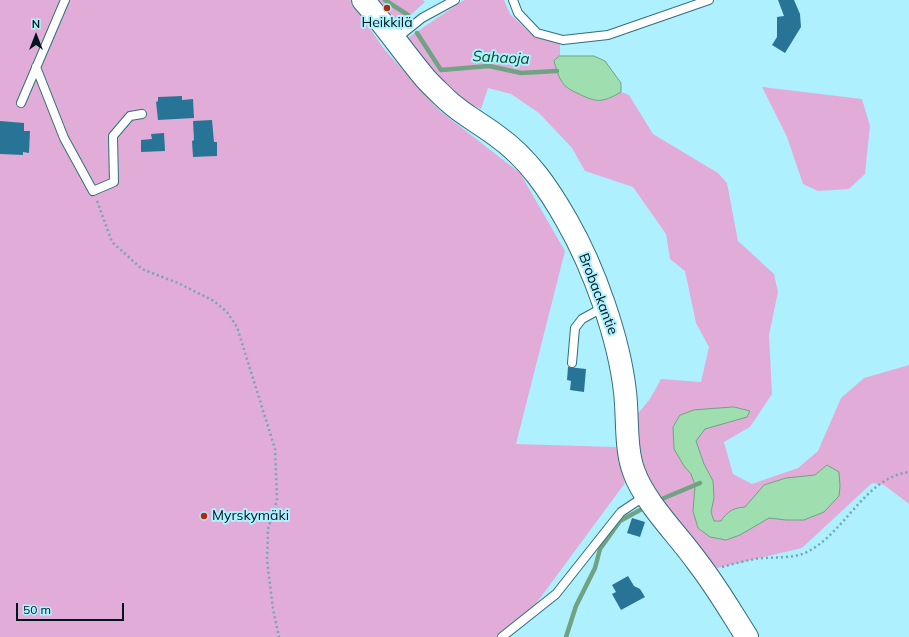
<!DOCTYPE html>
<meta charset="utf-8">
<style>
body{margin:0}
#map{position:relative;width:909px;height:637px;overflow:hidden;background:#aff0fe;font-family:Mulish,sans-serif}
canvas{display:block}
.north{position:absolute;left:16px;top:16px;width:40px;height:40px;-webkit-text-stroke:3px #aff0fe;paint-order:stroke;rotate:0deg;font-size:11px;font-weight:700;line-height:16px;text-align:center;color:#00181d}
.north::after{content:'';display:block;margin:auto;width:14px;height:18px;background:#00181d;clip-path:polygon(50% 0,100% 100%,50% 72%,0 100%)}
.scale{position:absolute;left:16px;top:603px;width:108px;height:18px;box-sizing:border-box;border:2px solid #00181d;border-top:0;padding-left:5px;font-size:12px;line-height:14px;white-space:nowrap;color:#00181d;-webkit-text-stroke:3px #aff0fe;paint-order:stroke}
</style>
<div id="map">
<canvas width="909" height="637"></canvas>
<div class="north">N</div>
<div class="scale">50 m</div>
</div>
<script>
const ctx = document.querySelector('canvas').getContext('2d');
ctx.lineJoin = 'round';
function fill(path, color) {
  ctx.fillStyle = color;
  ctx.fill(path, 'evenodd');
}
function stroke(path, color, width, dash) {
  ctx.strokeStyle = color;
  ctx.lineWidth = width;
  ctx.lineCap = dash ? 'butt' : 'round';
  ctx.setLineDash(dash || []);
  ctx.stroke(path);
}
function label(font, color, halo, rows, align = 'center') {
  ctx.font = font + ' Mulish,sans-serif';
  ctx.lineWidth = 4;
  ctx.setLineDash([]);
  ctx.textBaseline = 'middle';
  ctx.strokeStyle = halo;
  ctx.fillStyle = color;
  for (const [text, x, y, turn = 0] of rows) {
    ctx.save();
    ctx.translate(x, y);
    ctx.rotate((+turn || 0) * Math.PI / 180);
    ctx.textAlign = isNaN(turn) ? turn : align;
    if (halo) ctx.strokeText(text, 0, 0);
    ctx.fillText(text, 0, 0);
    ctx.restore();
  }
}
const green = new Path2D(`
 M0 0H350L384 49 440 111 520 173 565 251 516 444 616 447 625 483 524 620 506 637H0Z
 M372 0H423L425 2 397 27Z
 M464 0H504L510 14 532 35 560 43V56L554 61 562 83 608 99 621 92 629 95 653 134 718 173 727 183 738 241 774 274 778 292 769 335 772 394 750 427 724 442 733 474 752 484 798 468 818 451 841 398 864 378 909 365V504L884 485 872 483 802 548 717 568 669 515 645 477 638 452 635 417 650 399 661 379 701 382 709 347 696 323 685 271 670 259 666 234 633 187 585 171 572 148 539 113 511 94 488 88 481 109 458 98 403 41Z
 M762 87 862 99 870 126 865 174 849 189 818 191 803 184 787 137Z`);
const water = new Path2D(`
 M560 56H594L605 61 621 83V92C602 103 597 103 577 93 572 91 565 87 562 82 558 76 556 68 554 61Z
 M734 407 750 411 747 417 705 429 696 441 704 464 713 481 714 498 711 512 714 521H721C728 511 733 508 745 507L764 485 786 478 815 475 827 465 839 472 840 486 839 496 824 512 804 520H786L769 518 740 535 726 540 710 537 698 528 693 511 695 485 691 474 684 466 674 449 673 427 680 415 694 410Z`);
const stream = new Path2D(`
 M385 0 408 15
 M417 33 441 70 489 66 521 73 557 71
 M664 498 700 483
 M566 637 576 606 595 568 600 549 620 521 640 510`);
const building = new Path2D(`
 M778 0H794L800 14 801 27 785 53 772 45 777 37V17L784 16Z
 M182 96V100L193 99 194 118 158 120 156 102 158 101V97Z
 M212 120 214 142H217V156L193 157 192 141 194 140 193 121Z
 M0 121 24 123V131H30L29 153 23 152V155L0 154Z
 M164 133 165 151 141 152V140L152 139 151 134Z
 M568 367 586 369 584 392 570 390 571 381 567 380Z
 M632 518 645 522 640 537 627 533Z
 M628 576 634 586 640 589 645 597 621 610 612 594 616 592 612 585Z`);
const path = new Path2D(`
 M97 201 112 242 142 269 180 284 214 301 227 312 237 327 275 449 277 500 268 529 267 560 273 609 279 637
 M722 567C733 564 744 561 755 559 773 556 793 560 809 551 846 531 865 478 909 472`);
const lane = new Path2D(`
 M513 0 518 13 537 33 563 40 608 35 709 0
 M396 39 422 18 455 0
 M36 67 64 138 93 191 114 182 113 136 130 116 142 114
 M21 103 65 0
 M572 363 575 328 582 319 604 307
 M502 637 556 594 621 512 645 496`);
const secondary = new Path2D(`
 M363 0C385 25 404 53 425 78 432 86 440 93 447 100 462 114 481 124 497 136 528 158 549 189 567 221 594 268 619 338 625 392 628 416 625 449 634 472 645 503 679 536 698 563 716 586 731 612 747 637`);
const markers = [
 [387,8,4,"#b4280f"],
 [204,516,4,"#b4280f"]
];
const poiNames = [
 ["Heikkilä",387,23],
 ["Myrskymäki",212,516,"left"]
];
const streetNames = [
 ["Brobackantie",598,294,69]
];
const waterNames = [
 ["Sahaoja",501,58,3]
];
fill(green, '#e1add8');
fill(water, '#9fdeaf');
stroke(water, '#6fa383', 1);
stroke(stream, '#6fa383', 4.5);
fill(building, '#287497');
stroke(lane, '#2f6f7b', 10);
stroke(secondary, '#2f6f7b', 24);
stroke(path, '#73a6b1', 2.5, [2, 3]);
stroke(lane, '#fff', 8);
stroke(secondary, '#fff', 22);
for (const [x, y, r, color] of markers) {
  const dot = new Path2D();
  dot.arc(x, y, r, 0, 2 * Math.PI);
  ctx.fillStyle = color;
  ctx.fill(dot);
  stroke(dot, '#aff0fe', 1.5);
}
label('14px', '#00181d', '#aff0fe', poiNames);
label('14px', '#00181d', '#aff0fe', streetNames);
label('italic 15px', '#004c23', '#aff0fe', waterNames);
</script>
